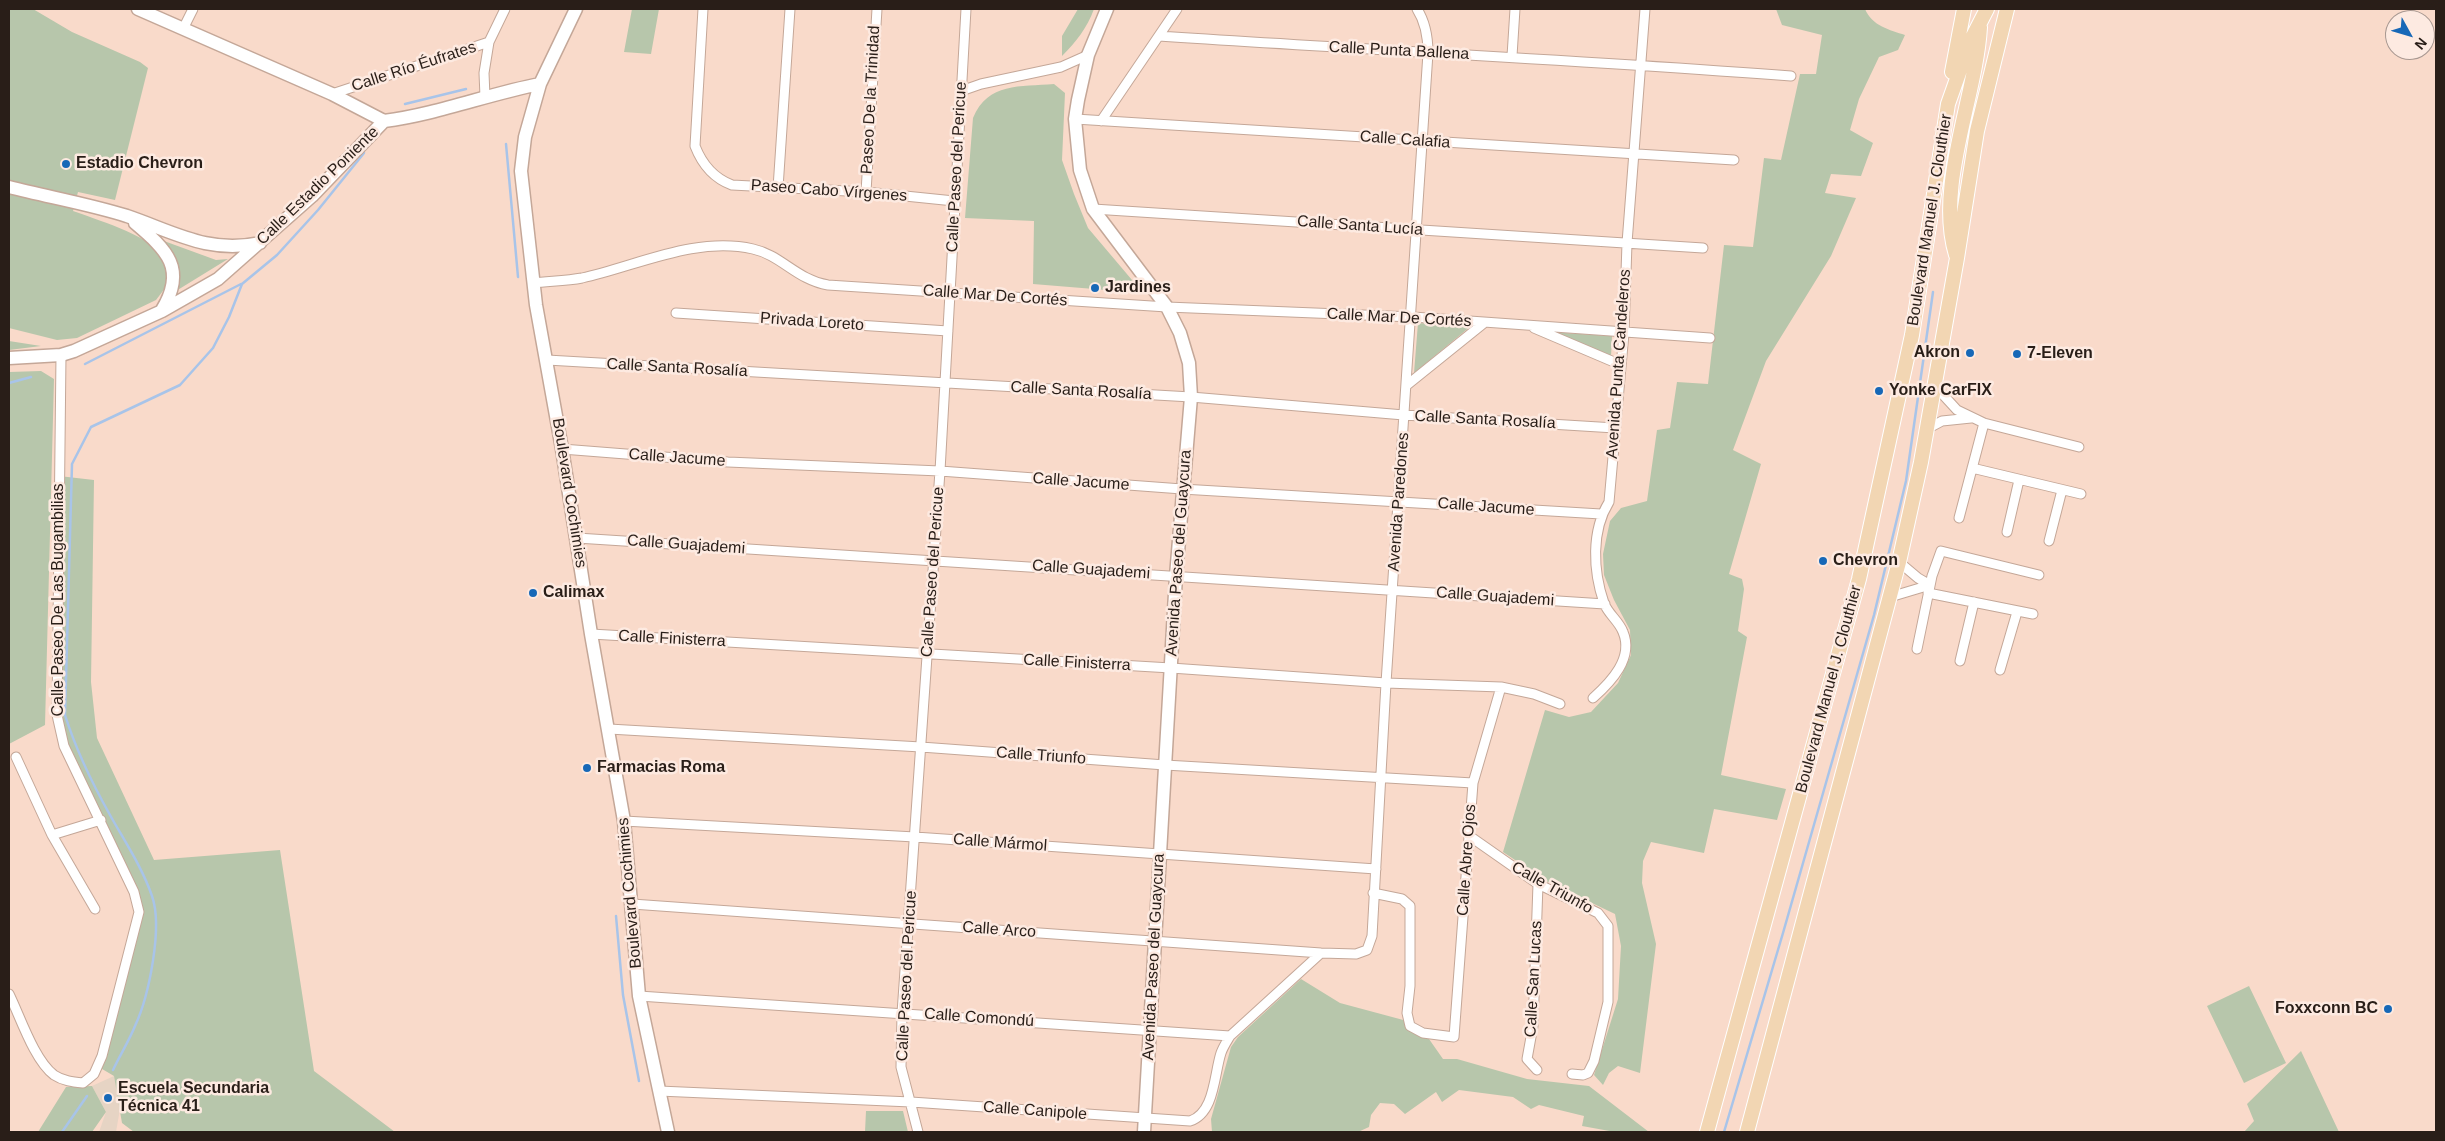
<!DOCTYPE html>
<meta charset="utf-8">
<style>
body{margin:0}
#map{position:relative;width:2445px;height:1141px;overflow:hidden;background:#f9daca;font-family:Helvetica,sans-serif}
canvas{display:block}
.frame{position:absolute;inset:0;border:10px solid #291e18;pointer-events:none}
.north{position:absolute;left:2385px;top:10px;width:50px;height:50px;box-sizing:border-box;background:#fdeae1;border:1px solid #a89891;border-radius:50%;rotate:129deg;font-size:14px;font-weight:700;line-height:20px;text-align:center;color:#291e18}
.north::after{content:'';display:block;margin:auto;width:18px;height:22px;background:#1768b7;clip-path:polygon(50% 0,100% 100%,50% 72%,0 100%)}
</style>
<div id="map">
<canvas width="2445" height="1141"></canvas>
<div class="frame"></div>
<div class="north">N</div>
</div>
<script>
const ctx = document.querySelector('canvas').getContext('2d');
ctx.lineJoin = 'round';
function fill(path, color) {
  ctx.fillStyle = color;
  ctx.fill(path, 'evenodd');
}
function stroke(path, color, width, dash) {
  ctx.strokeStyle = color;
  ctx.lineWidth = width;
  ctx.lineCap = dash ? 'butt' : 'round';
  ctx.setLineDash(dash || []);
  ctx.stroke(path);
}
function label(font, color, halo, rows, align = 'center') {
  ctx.font = font + ' Helvetica,sans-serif';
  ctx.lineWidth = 5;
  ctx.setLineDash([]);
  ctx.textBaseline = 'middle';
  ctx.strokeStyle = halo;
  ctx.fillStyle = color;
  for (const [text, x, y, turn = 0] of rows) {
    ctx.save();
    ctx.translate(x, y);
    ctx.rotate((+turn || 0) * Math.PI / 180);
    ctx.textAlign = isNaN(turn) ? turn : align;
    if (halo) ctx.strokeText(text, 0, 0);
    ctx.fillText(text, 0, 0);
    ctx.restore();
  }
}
const education = new Path2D(`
 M114 1076 120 1109 116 1132H99L106 1112 92 1086Z`);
const green = new Path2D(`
 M9 9H33L72 32 140 62 148 68 115 200 78 192 73 211C95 219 147 235 161 253 168 262 168 272 169 283L156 300 77 338 57 340 9 328Z
 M632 9H659L651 54 624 52Z
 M1078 9H1094C1087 28 1076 42 1062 56V36Z
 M1776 9H1865C1872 26 1890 30 1905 35L1898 50 1879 57 1859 99 1850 130 1873 143 1861 176 1831 174 1825 193 1856 198 1831 256 1766 361 1733 450 1761 464 1729 574 1742 579 1744 589 1738 631 1747 637 1721 775 1786 789 1777 820 1714 809 1704 853 1651 842 1643 861 1642 883 1656 944 1640 1073 1618 1066 1609 1073 1603 1085 1594 1075 1618 999 1621 946 1615 914 1548 882 1503 852 1545 710 1569 717 1591 712 1618 683 1631 655 1630 630 1614 600 1604 575 1603 554 1610 521 1621 508 1647 501 1657 430 1670 428 1677 382 1708 384 1724 245 1753 247 1764 158 1781 160 1800 74H1816L1822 35 1782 25Z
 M1054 84 1065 93 1062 160 1074 194 1088 228 1143 293 1033 284 1034 221 965 218 973 118C988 82 1020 87 1054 84Z
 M164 241 216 260 228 259 176 291V262Z
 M1418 323 1471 326 1414 373Z
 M1549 332 1612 336 1611 357Z
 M9 341 41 346 9 350Z
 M41 371 54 379 45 725 9 744V372Z
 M59 476 94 480 91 682 97 738 154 860 280 850 314 1071 395 1132H134L122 1123 114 1076 97 1066 139 912 64 746 57 715Z
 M1301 979 1340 1003 1407 1021 1429 1039 1443 1059H1457L1527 1079 1589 1086 1649 1132H1615L1582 1126 1584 1116 1539 1105 1531 1109 1513 1097 1459 1090 1442 1102 1436 1092 1405 1114 1394 1104 1380 1103 1371 1115 1369 1127 1358 1132H1212L1211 1119 1231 1047 1238 1037Z
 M2249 986 2286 1063 2244 1083 2207 1006Z
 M2301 1051 2339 1132H2244L2254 1121 2247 1104Z
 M92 1086 106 1112 92 1132H38L66 1087Z
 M866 1111H903L908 1132H865Z`);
const stream = new Path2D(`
 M405 104 466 89
 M506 144 518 277
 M85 364 241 284
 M9 383 31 377
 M616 916 623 995 639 1081
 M113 1070C120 1055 129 1041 135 1026 149 996 163 927 152 896 142 867 125 842 110 815 92 783 76 750 65 715L72 464 91 427 180 385 213 348 229 317 242 284 277 255 318 210 364 153
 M62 1132 87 1096
 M1724 1132 1783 933 1874 615 1906 481 1933 292`);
const street = new Path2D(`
 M703 9 695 146C702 164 713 178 732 185L866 192 954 201
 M183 29 193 9
 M1159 36C1370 50 1581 60 1791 76
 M1512 56 1515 9
 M961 91 981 84 1061 67 1088 55
 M332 94 489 42 505 9
 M485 97 484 73 489 42
 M1075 119 1734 160
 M1101 121 1177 9
 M778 188 790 9
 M866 192 877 9
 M1093 209 1703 248
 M533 283C549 281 566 281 582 278 637 266 695 236 753 249 781 255 797 280 828 285L1167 307 1413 317 1710 338
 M676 313 948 331
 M1534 328 1621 365
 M547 360 1191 397 1404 415 1615 428
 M1407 385 1484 323
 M1934 385 1957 410 1984 423 2079 447
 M1927 429 1942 421 1971 418
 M562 449 728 462 940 471 1182 489 1601 514
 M1972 468 2081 494
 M1959 518 1984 423
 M2007 532 2019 480
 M577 538 1605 604
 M2049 541 2062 490
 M1928 593 2033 614
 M1890 597 1930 585 1918 578 1899 562
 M591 634 1171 668 1386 683 1501 687 1534 694 1560 704
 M1917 649 1932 576 1941 551 2039 575
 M1960 661 1974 602
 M2000 670 2017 612
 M1593 698C1611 682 1634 658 1623 632 1619 621 1608 614 1604 603 1593 571 1591 531 1609 502L1624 333 1627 243 1645 9
 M609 729 921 747 1165 765 1473 783
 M16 757 52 835 95 909
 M624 821 915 837 1376 869
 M52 835 101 820
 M1468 835 1538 884 1598 913 1608 926V1002L1594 1061 1588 1073 1583 1075 1572 1074
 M1373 893 1402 899 1410 906V986L1407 1013 1410 1026 1423 1033 1454 1037 1473 783 1501 687
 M632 904 1321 953 1356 954 1367 950 1372 936 1386 683 1428 53C1428 37 1426 23 1417 9
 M9 994C20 1016 34 1060 54 1075 63 1081 73 1082 83 1083L94 1074 102 1056 139 912 134 892 64 746 57 715 61 355
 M639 996 1230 1036
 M1537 1070 1527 1059 1533 1026 1538 884
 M659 1091 911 1102 1190 1121C1215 1113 1214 1074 1221 1053 1223 1047 1227 1041 1230 1036L1321 953
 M918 1132 901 1067 902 1013 940 471 966 9`);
const secondary = new Path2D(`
 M138 9 332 94 384 121
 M576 9 540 84 525 137 521 171 536 305 562 449 591 634 624 821 639 996 668 1132
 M1107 9 1088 55 1078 100 1075 119 1080 170 1093 209 1167 307 1180 333 1189 363 1191 397 1176 576 1144 1132
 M384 121C438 114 488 94 540 84
 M9 187C48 197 89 204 127 216 174 232 208 254 260 243
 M135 223C167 250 187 269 162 310
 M9 358 61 355 74 351 162 311 218 279 312 196 384 121`);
const primary = new Path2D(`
 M1952 72 1964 9
 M1956 255C1935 186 1976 98 1980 27
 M1707 1132 1859 579 1912 335 1948 104 1970 42 1987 9
 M1747 1132 1899 562 1921 462 1957 258 1977 131 2007 9`);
const markers = [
 [66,164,5,"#1768b7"],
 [1095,288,5,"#1768b7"],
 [1970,353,5,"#1768b7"],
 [2017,354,5,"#1768b7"],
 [1879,391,5,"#1768b7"],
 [1823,561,5,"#1768b7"],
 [533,593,5,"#1768b7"],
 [587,768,5,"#1768b7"],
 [2388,1009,5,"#1768b7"],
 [108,1098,5,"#1768b7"]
];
const streetNames = [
 ["Calle Punta Ballena",1399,51,3],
 ["Calle Río Éufrates",414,67,-18],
 ["Paseo De la Trinidad",871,100,-87],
 ["Calle Calafia",1405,140,4],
 ["Calle Paseo del Pericue",957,167,-87],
 ["Calle Estadio Poniente",318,186,-44],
 ["Paseo Cabo Vírgenes",829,191,4],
 ["Boulevard Manuel J. Clouthier",1930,220,-81],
 ["Calle Santa Lucía",1360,226,4],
 ["Calle Mar De Cortés",995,296,4],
 ["Calle Mar De Cortés",1399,318,3],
 ["Privada Loreto",812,322,4],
 ["Avenida Punta Candeleros",1619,364,-86],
 ["Calle Santa Rosalía",677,368,3],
 ["Calle Santa Rosalía",1081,391,3],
 ["Calle Santa Rosalía",1485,420,3],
 ["Calle Jacume",677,458,4],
 ["Calle Jacume",1081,482,4],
 ["Boulevard Cochimies",569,493,81],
 ["Avenida Paredones",1399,502,-86],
 ["Calle Jacume",1486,507,4],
 ["Calle Guajademi",686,545,4],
 ["Avenida Paseo del Guaycura",1179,553,-86],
 ["Calle Guajademi",1091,570,4],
 ["Calle Paseo del Pericue",933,572,-86],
 ["Calle Guajademi",1495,597,4],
 ["Calle Paseo De Las Bugambilias",59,600,-90],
 ["Calle Finisterra",672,639,3],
 ["Calle Finisterra",1077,663,3],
 ["Boulevard Manuel J. Clouthier",1829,689,-75],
 ["Calle Triunfo",1041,756,4],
 ["Calle Mármol",1000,843,4],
 ["Calle Abre Ojos",1467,860,-86],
 ["Calle Triunfo",1552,888,29],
 ["Boulevard Cochimies",630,893,-95],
 ["Calle Arco",999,930,4],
 ["Avenida Paseo del Guaycura",1154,957,-87],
 ["Calle Paseo del Pericue",907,976,-87],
 ["Calle San Lucas",1534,979,-87],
 ["Calle Comondú",979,1018,4],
 ["Calle Canipole",1035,1111,4]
];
const poiNames = [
 ["Estadio Chevron",76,164],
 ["Jardines",1105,288],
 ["Akron",1960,353,"right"],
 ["7-Eleven",2027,354],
 ["Yonke CarFIX",1889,391],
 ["Chevron",1833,561],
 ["Calimax",543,593],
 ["Farmacias Roma",597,768],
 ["Foxxconn BC",2378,1009,"right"],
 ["Escuela Secundaria",118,1089],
 ["Técnica 41",118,1107]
];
fill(education, '#e6d4c4');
fill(green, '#b7c6ab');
stroke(stream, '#a8c4e9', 2.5);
stroke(street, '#c4a798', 11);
stroke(secondary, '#c4a798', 15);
stroke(primary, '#fff', 16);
stroke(street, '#fff', 9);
stroke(secondary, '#fff', 12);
stroke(primary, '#f2d6b3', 14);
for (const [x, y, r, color] of markers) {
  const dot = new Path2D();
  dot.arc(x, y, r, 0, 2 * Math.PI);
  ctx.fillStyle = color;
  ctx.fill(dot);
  stroke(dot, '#fdeae1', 2);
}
label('16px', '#291e18', '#fdeae1', streetNames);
label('bold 16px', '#291e18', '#fdeae1', poiNames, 'left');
</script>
